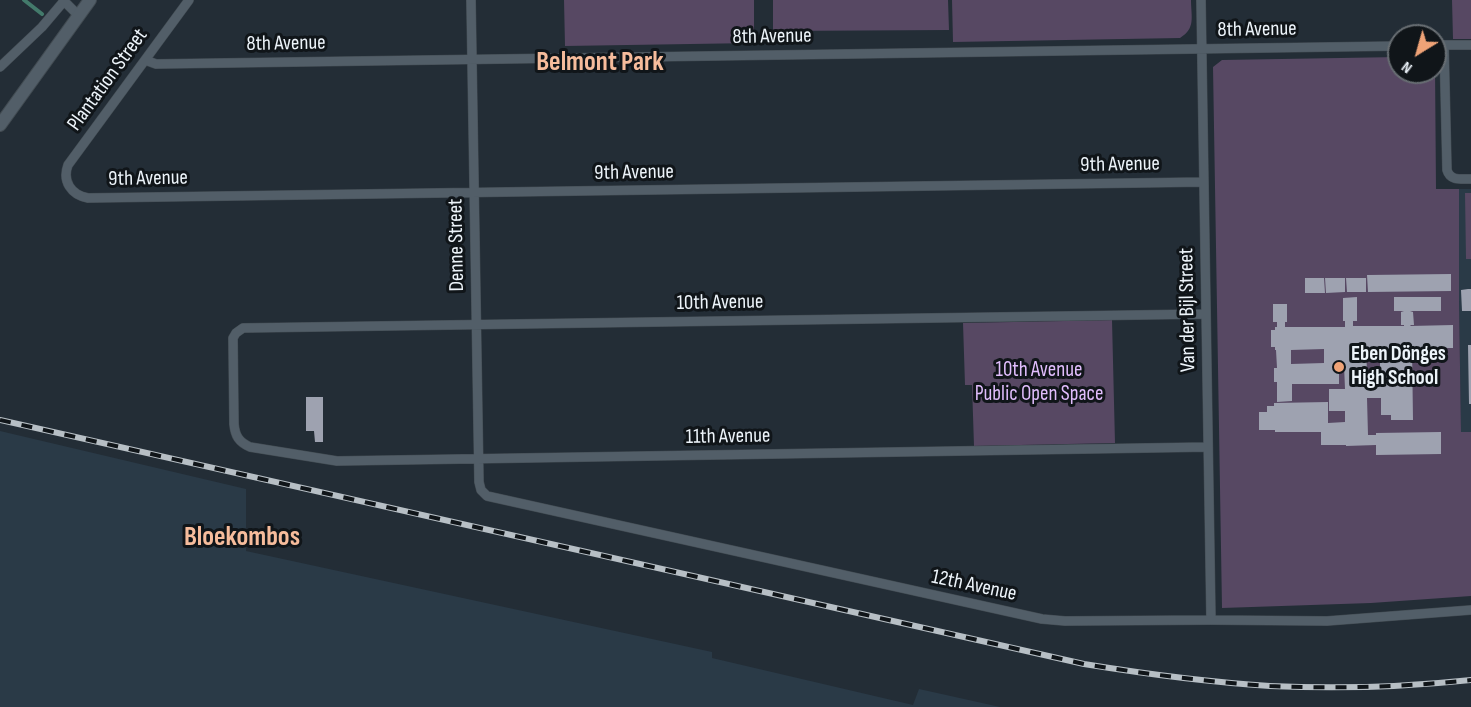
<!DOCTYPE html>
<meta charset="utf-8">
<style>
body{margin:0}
#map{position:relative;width:1471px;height:707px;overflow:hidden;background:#232d36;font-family:"Sofia Sans Condensed",sans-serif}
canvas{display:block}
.north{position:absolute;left:1387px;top:24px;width:60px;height:60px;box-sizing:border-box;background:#101519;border:2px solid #686e73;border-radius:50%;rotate:217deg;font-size:16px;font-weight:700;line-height:24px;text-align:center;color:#edf4fa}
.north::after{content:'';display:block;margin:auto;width:21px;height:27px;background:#efa377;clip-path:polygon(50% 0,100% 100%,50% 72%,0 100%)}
</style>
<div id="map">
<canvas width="1471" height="707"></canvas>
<div class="north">N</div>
</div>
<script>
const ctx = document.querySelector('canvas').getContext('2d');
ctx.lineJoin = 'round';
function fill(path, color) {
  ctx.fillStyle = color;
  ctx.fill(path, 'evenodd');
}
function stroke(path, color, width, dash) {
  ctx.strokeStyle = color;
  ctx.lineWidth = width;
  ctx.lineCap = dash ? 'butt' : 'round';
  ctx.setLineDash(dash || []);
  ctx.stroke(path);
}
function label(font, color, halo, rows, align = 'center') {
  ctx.font = font + ' "Sofia Sans Condensed",sans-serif';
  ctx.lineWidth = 6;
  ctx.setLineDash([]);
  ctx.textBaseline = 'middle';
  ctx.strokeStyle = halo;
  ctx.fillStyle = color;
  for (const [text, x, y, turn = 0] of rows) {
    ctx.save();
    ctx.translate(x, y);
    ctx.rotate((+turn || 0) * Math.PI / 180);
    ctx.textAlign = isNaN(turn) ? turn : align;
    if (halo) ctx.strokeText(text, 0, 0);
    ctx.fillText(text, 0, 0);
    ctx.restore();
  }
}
const built = new Path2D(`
 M1459 189H1471V432H1461L1459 301Z
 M0 431 246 489V551L712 652V658L913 705 919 689 1000 707H0Z`);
const green = new Path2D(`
 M564 0H754V43L565 46Z
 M773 0H948L949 30 773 31Z
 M952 0H1191C1191 17 1196 28 1180 38L953 42Z
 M1452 0H1471V39H1453Z
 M1399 57V72H1435V67L1436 189H1459V301L1461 432H1471V596L1371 603 1222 608 1213 67 1222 60Z
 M1465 193H1471V259H1466Z
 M1112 320 1115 443 974 446 972 385H965L963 323Z`);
const stream = new Path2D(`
 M24 0 42 14`);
const building = new Path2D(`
 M1451 274V291L1368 292 1367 275Z
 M1305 278H1324L1325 293H1305Z
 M1325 278H1345V292L1326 293Z
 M1346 278H1366V292H1347Z
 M1468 289H1471V311H1462L1461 290Z
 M1357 297V321H1353V326H1404V325H1401V312L1404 311H1394V297H1441V311H1410L1413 312 1414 325H1411L1410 326 1453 325V348H1412L1413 420H1391V415H1381V398H1367L1368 435H1376V433L1441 432V454L1376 455V445L1346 446V445H1321V432H1275V430H1259V412H1267V406H1274V403L1328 402V423L1345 422V411H1329V389H1345L1344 365H1339V384H1292V401L1277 402V382H1274V368H1277L1276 350H1275V347H1271V330H1275V327H1277V322H1273V304H1287V322H1285V327H1345V321H1343V298ZM1324 349V363L1291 364V350ZM1366 349H1390V353H1380V371H1367Z
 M1468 345H1471V404H1469Z
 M306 397H323V442H315L314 431H306Z`);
const minor = new Path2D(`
 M63 0 79 16
 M189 0 68 165C62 181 71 195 88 198L1204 182
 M471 0 479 482 481 490 487 496 1042 619 1065 621 1211 620 1327 621 1471 610
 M1201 0 1211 620
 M1435 45H1471
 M1444 45 1447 170C1450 181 1461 179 1471 179
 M145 60 156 64 1399 46
 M0 67 42 27 64 1
 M1206 314 243 328 236 333 233 338 234 424C235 436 239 442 250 447L337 461 1208 447`);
const tertiary = new Path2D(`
 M0 125 90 0`);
const rail = new Path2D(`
 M0 420 1084 664C1146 674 1208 682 1270 686 1337 689 1405 687 1471 680`);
const markers = [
 [1339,367,6,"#efa377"]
];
const streetNames = [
 ["8th Avenue",1257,30,-1],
 ["8th Avenue",772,37,-1],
 ["8th Avenue",286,44,-1],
 ["Plantation Street",108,80,-54],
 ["9th Avenue",1120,165,-1],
 ["9th Avenue",634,173,-1],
 ["9th Avenue",148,179,-1],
 ["Denne Street",457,245,-91],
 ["10th Avenue",720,303,-1],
 ["Van der Bijl Street",1188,310,-91],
 ["11th Avenue",728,437,-1],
 ["12th Avenue",974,586,12]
];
const poiNames = [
 ["Eben Dönges",1351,355],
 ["High School",1351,379]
];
const parkNames = [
 ["10th Avenue",1039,371],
 ["Public Open Space",1039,395]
];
const districtNames = [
 ["Belmont Park",600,63],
 ["Bloekombos",242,538]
];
fill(built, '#2a3a47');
fill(green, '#574863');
stroke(stream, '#437a6b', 4);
fill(building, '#9ea2b0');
stroke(minor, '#424b52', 10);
stroke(tertiary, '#424b52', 14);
stroke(minor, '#525e68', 9);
stroke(tertiary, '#525e68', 12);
stroke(rail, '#b7bfc5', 6);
stroke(rail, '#101519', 4, [11]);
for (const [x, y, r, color] of markers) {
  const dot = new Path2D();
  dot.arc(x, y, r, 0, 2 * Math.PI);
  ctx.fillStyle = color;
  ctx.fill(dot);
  stroke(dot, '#101519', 2);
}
label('21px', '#edf4fa', '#101519', streetNames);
label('bold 21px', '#edf4fa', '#101519', poiNames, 'left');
label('21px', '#e0bdfc', '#101519', parkNames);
label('bold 27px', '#f6bc9c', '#101519', districtNames);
</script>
